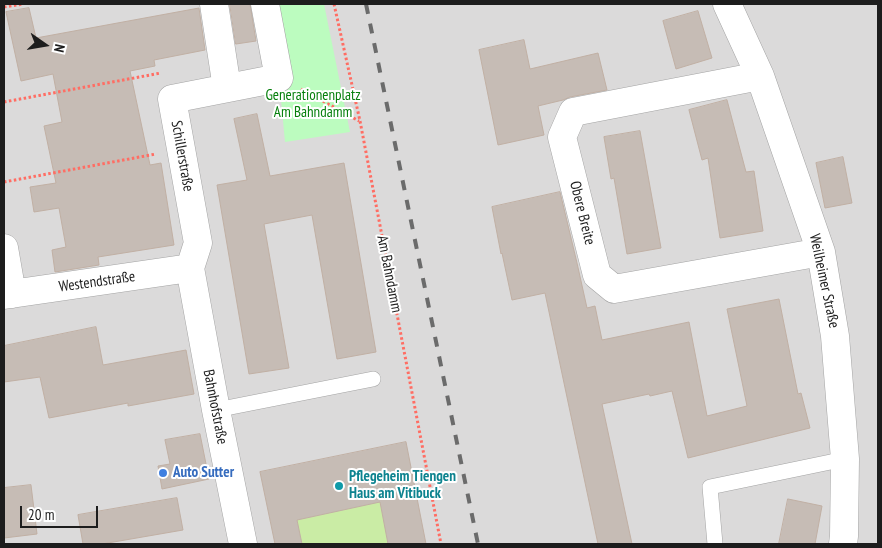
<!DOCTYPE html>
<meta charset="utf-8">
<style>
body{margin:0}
#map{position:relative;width:882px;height:548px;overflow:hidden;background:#efeae2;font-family:"PT Sans Narrow",sans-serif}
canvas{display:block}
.frame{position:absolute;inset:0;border:5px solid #1d1d1d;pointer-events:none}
.north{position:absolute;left:20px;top:20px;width:50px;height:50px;-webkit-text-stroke:4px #fff;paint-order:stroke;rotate:103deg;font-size:14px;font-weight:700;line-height:20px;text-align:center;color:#1d1d1d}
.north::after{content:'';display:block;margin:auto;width:18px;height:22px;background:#1d1d1d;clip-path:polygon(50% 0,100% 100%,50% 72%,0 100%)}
.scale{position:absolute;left:20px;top:506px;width:78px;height:22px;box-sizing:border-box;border:2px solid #1d1d1d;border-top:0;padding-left:6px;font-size:15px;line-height:18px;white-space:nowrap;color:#1d1d1d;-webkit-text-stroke:4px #fff;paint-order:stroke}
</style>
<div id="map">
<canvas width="882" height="548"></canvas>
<div class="frame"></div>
<div class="north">N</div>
<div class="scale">20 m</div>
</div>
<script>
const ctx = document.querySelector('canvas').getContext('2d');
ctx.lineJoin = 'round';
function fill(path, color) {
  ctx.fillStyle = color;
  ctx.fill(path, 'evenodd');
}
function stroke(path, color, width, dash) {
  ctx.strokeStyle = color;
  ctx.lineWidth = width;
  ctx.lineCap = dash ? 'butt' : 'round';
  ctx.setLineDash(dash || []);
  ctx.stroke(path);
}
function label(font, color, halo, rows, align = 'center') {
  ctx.font = font + ' "PT Sans Narrow",sans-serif';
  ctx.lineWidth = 4;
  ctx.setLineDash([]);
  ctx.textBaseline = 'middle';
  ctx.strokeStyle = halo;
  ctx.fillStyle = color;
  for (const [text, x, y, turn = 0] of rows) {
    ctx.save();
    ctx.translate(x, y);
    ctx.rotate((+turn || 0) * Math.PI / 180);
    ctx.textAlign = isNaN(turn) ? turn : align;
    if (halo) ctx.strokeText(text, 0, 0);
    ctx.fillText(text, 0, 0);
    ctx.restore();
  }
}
const residential = new Path2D(`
 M4 4H878V544H4Z`);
const grass = new Path2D(`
 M387 500 386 535 388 544H302L297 520Z`);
const park = new Path2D(`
 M265 4H324L350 132 285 142 279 78Z`);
const building = new Path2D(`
 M230 4H250L256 41 236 44Z
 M29 8 36 38 199 8 205 50 154 60 155 66 130 71 150 165 161 163 174 245 98 257 99 265 55 272 52 250 66 247 59 208 34 212 30 187 56 183 44 126 62 122 53 74 21 81 6 12Z
 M698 11 712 58 676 69 663 21Z
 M524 40 530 69 598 53 607 90 570 97 563 100 538 106 544 135 498 145 479 50Z
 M727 100 746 172 754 171 763 231 720 238 708 158 702 160 689 110Z
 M257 114 270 176 344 163 376 352 337 359 312 215 264 224 289 368 249 374 217 185 247 180 234 119Z
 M640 131 661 248 627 254 614 178 611 179 604 137Z
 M843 157 852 203 825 208 816 163Z
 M560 192 577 263 587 308 595 306 602 340 689 322 707 416 747 406 727 309 779 299 798 394 801 393 810 428 688 458 672 391 650 396 649 394 602 404 632 544H598L545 293 512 300 502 253 501 254 492 207Z
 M96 327 103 365 186 350 194 394 128 406V403L49 418 40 377 4 382V346Z
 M200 434 209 479 162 489 158 466 170 464 165 440Z
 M406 442 426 544H388L380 502 297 520 302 544H275L260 472Z
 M31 485 37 534 4 538V488Z
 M177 498 183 530 102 544H83L78 515Z
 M788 499 822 506 815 544H779Z`);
const path = new Path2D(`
 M334 4 360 121 441 544
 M4 7 23 4
 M301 89 359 121
 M4 102 161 73
 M4 182 156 154`);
const lane = new Path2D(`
 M216 410 373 379
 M715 544 710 487 845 459`);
const street = new Path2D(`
 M214 4 227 88
 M727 4 760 76 821 252 835 336 845 459 844 536 843 544
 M760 76 573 112 562 137 597 275 614 289 821 252
 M4 248 12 294
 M4 295 190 268
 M243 544 216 410 190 268 198 243 172 99 279 78 265 4`);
const rail = new Path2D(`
 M366 4 478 544`);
const markers = [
 [163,473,5,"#3f7fe0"],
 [339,486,5,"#0f9aa8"]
];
const parkNames = [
 ["Generationenplatz",313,96],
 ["Am Bahndamm",313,113]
];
const streetNames = [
 ["Schillerstraße",182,156,80],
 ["Obere Breite",582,213,76],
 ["Am Bahndamm",389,274,79],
 ["Weilheimer Straße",824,281,78],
 ["Westendstraße",97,282,-8],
 ["Bahnhofstraße",215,407,79]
];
const shopNames = [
 ["Auto Sutter",173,473]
];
const cultureNames = [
 ["Pflegeheim Tiengen",349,477],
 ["Haus am Vitibuck",349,494]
];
fill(residential, '#dbdada');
fill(grass, '#caeca5');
fill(park, '#bcfcbf');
fill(building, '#c6bcb5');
stroke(building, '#c1b0a4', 1);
stroke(lane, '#a4a4a4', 16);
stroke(street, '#a4a4a4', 29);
stroke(path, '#ff6d63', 3, [2.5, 2.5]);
stroke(lane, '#fff', 15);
stroke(street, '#fff', 28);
stroke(rail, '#6b6b6b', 4, [10, 10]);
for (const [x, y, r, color] of markers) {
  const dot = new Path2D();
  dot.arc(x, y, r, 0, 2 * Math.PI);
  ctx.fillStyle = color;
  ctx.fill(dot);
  stroke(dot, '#fff', 2);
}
label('15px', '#067f0c', '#fff', parkNames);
label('15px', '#1d1d1d', '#fff', streetNames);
label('bold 15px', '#366cbe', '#fff', shopNames, 'left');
label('bold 15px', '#0d838f', '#fff', cultureNames, 'left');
</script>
